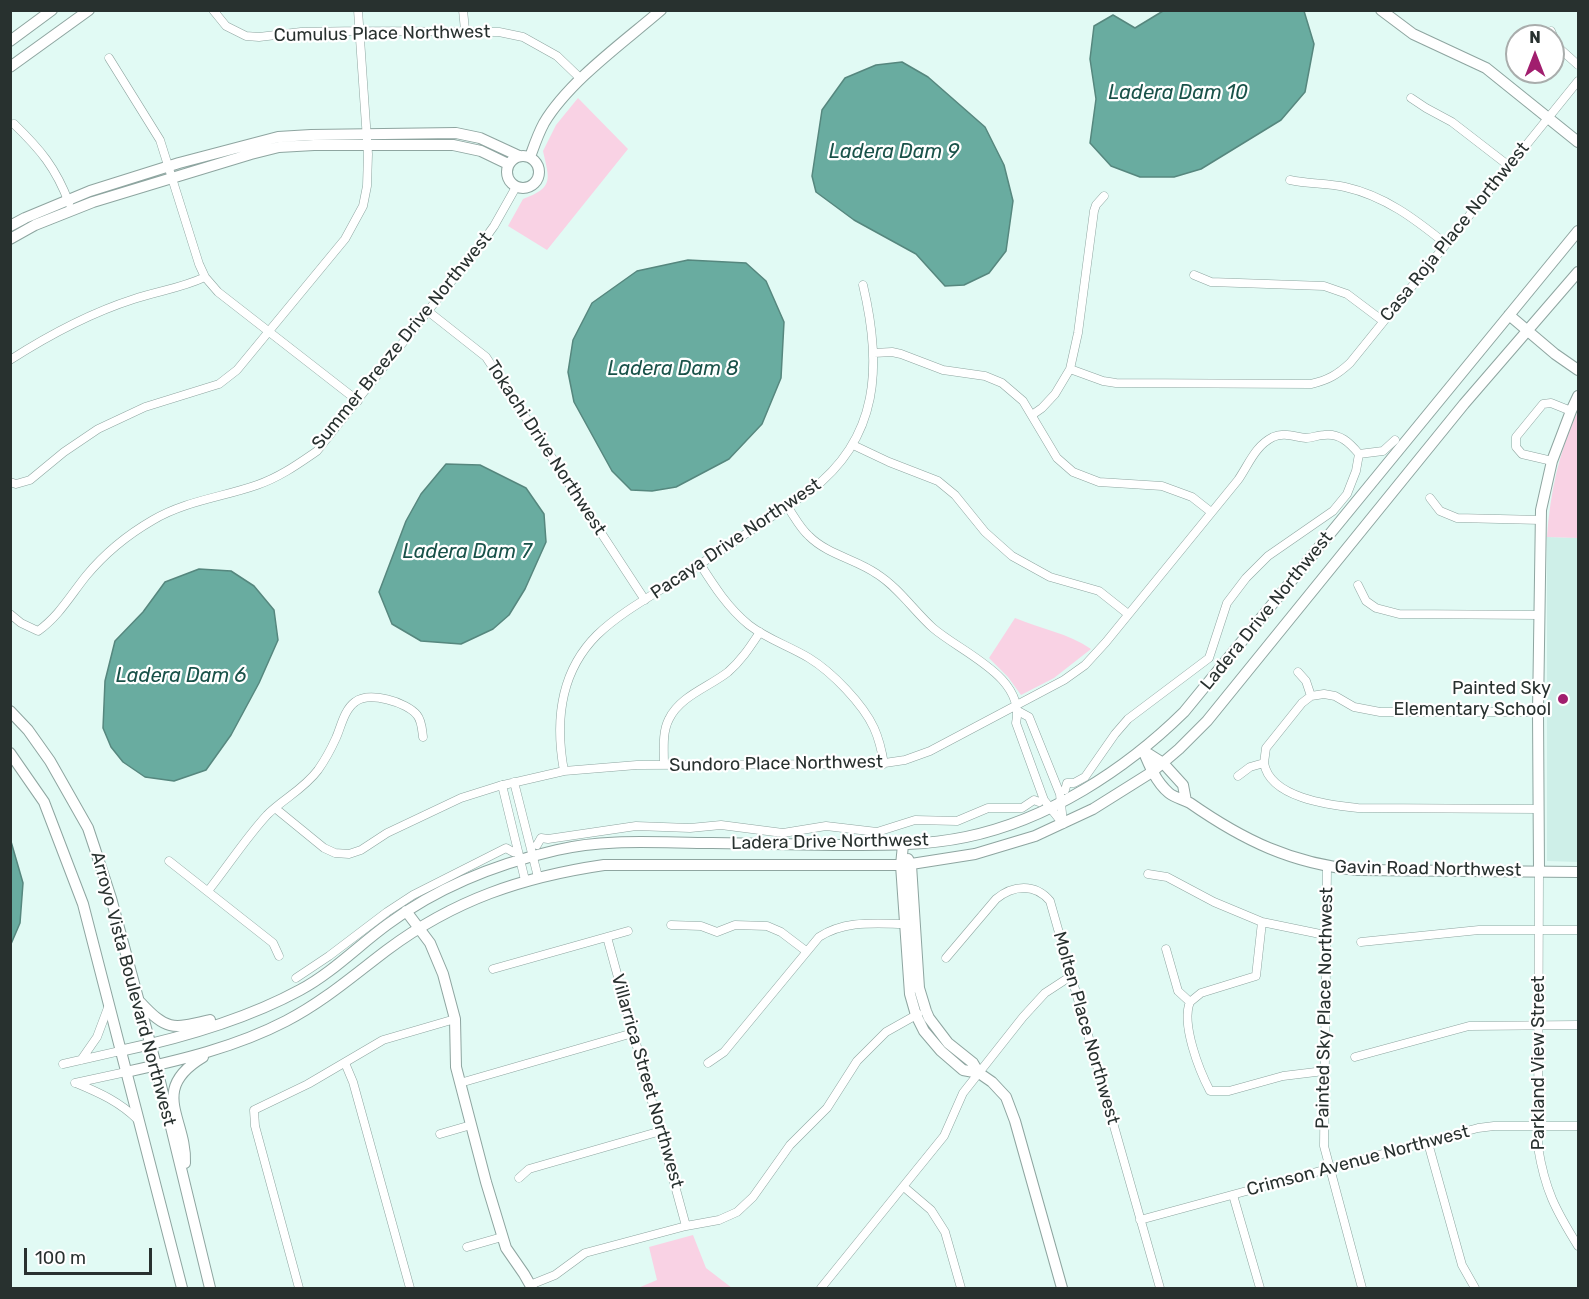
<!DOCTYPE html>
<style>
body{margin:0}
#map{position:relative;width:1589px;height:1299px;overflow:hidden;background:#e1faf4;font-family:Rubik,sans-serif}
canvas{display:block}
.frame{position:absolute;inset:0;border:12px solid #28312f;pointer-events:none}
.north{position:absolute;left:1505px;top:24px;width:60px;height:60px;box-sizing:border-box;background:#fff;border:2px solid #a9adac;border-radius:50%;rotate:0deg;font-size:16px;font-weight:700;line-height:24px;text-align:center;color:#28312f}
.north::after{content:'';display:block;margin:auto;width:21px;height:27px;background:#a11e6e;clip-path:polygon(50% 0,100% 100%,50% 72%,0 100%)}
.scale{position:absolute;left:24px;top:1248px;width:128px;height:27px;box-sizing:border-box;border:3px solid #28312f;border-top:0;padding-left:8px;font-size:18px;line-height:21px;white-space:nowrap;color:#28312f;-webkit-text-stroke:4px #fff;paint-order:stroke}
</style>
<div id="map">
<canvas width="1589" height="1299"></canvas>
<div class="frame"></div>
<div class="north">N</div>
<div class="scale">100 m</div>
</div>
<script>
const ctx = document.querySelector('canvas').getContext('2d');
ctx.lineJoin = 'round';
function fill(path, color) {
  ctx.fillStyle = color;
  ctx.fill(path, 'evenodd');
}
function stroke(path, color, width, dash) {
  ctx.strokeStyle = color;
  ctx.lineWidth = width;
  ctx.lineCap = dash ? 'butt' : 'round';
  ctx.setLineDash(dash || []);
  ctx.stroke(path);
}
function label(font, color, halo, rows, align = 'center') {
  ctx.font = font + ' Rubik,sans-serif';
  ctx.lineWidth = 4.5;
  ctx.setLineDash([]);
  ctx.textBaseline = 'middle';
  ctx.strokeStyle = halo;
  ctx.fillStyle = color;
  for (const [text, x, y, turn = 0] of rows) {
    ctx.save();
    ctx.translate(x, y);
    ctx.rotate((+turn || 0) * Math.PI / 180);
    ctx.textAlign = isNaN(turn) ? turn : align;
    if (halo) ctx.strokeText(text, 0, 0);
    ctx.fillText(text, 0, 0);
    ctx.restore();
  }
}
const built = new Path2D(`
 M1547 537 1578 538V862L1547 861Z`);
const green = new Path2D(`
 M578 98 628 149 547 250 508 226 523 199C555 187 549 179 543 151L556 125Z
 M1578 411V538L1547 537C1550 493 1559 451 1578 411Z
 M1015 618C1041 629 1068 633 1091 649L1054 678 1021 695 1008 677 989 658Z
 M693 1235 706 1268 732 1288H638L657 1280 649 1247Z`);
const water = new Path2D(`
 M1163 11H1304L1314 44 1305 92 1281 120 1201 169 1174 177H1140L1111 166 1090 143 1096 99 1090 59 1094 26 1113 15 1135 28Z
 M902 62 928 77 985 127 1004 165 1013 201 1006 251 989 273 964 285 945 286 916 254 854 220 816 192 812 176 822 110 845 78 876 65Z
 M688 260 746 263 766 281 784 322 781 378 762 424 729 459 676 487 652 491 631 490 612 471 574 402 568 372 573 340 592 303 637 271Z
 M446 464 480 465 526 488 544 514 546 542 525 589 509 615 493 629 461 644 421 641 392 624 379 592 406 521 421 494Z
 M199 569 231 571 254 586 274 610 278 640 259 683 231 735 206 770 174 781 145 777 123 762 111 747 103 728 105 681 115 641 143 612 165 582Z
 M10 838 23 883 20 923 11 944Z`);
const street = new Path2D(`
 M213 10 226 26 246 36 259 37 301 32 359 31 499 32 523 37 557 56 581 79
 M463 10 465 30
 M1551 31 1558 47 1578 65
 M109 58 160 140 199 264 205 277 218 292 358 401
 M1411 98 1426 108 1452 122 1509 166
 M14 124C40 149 56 168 69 203
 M1290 180C1308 184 1327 183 1345 187 1385 196 1415 219 1446 244
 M1194 275 1211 282 1324 286 1347 294 1383 321
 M429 312 486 357 645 600
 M874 353 892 352 901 354 943 370 985 376 1002 383 1023 401 1057 458 1073 472 1099 482 1162 486 1192 497 1211 512
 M10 360C49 335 90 313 134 299 158 291 182 288 205 277
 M1070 369 1103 381 1116 383 1311 384C1328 380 1337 375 1350 363L1578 81
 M1032 415 1042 408 1055 394 1070 369 1078 333 1094 211 1096 205 1104 196
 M853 445 889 462 938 481 955 495 985 532 1012 556 1050 577 1099 591 1128 614
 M1359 454 1383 451 1395 440
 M1552 461 1522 454 1516 447V437L1543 404 1551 403 1571 411
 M10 482 16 484 30 480 64 452 98 429 145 407 219 384 237 370 345 239 363 206 367 186 368 154 358 10
 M1430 498 1440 511 1457 518 1541 520
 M787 506C794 516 800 528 809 536 828 555 856 559 877 574 899 588 914 611 933 628 962 653 1026 677 1016 723L1044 800 1063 824
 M700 564C714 586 728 608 749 625 767 639 789 646 809 658 832 672 863 704 874 728 879 739 882 752 884 764
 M1358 585 1366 601 1376 608 1399 614 1540 615
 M10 614 21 623 38 631C59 616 70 596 86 576 105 553 127 535 153 520 185 501 223 497 257 485 280 477 298 464 317 451L481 244 494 226 516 187
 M1298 672 1306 681 1311 696
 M1018 711 1029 717 1060 794 1063 823
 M1264 763C1270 798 1329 805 1358 808L1539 809
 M664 765C664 750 662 732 669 719 680 696 709 687 728 672 741 661 750 647 760 632
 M564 771C555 722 559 673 597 635 622 611 655 594 684 575 726 547 768 519 810 491 880 438 882 365 863 285
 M1238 776 1250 767 1264 763 1266 748 1302 703 1311 696 1324 694 1335 696 1354 707 1380 712H1538
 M514 782 538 877
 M502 785 525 880
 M275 808 324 848 335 853 349 854 361 850 387 833 461 798 499 786 564 771 637 765 878 764 905 760 930 751 1064 680 1085 665 1106 642 1238 480C1249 464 1255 446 1273 437 1284 432 1295 437 1306 438 1312 438 1318 435 1324 435 1340 433 1350 443 1359 454L1356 471 1347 494 1333 511 1268 556 1246 578 1227 603 1209 658 1128 719 1115 734 1085 777 1074 783H1067L1065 790
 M537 845 541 838 548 839 636 826 690 828 721 825 783 833 826 826 877 832 915 820 957 821 988 808H1022L1034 800 1039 802
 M169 861 273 943 279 956
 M1327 867 1324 1146 1362 1288
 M1539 871 1538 1147C1545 1190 1555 1209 1578 1246
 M1148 874 1167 877 1214 902 1262 922 1325 935
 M208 891C228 866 245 839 267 815 283 799 304 789 318 770 325 760 331 749 336 738 341 727 344 710 355 702 369 691 407 702 417 715 422 721 422 730 423 737
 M671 925 701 926 717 932 735 925 767 926 781 932 806 951
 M607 937 686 1226
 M1361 942 1479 930H1578
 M1166 949 1178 991 1190 1002C1181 1024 1199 1070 1210 1091H1229L1283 1076 1324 1071
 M946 958 996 899C1013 885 1035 883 1050 901L1160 1288
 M493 969 628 931
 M296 978 329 956 387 912 413 895 506 848 513 852
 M1190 1002 1201 993 1256 976 1262 922
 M1355 1057 1469 1026 1578 1025
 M81 1060 97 1037 109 1005
 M345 1063 353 1082 410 1288
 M708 1063 724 1052 819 937C847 919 878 924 910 924
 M63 1064 120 1051
 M75 1083 126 1072
 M76 1083C100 1093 120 1102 138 1120
 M460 1083 633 1033
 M440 1134 471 1125
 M1428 1143 1462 1265 1475 1288
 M519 1178 529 1169 661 1131
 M904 1187 931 1210 945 1232 961 1288
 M1233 1195 1260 1288
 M1140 1220 1478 1128 1494 1126H1578
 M467 1247 502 1237
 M530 1285 555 1275 585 1253 686 1226 719 1220 737 1212 753 1197 790 1145 827 1108 857 1061 886 1032 918 1014
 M299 1288 255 1126 254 1110 308 1084 383 1040 455 1019
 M821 1288 944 1136 963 1093 1023 1017 1045 993 1071 976`);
const secondary = new Path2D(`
 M1381 10 1413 34 1486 68 1578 142
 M10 41 52 10
 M10 67 89 10
 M507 172a16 16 0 1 1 32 0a16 16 0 1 1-32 0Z
 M530 157C534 146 538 134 544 123 569 81 624 42 661 10
 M10 226 25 218 90 191 179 163 278 137 311 135 456 133 480 138 519 156
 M10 239 35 225 93 202 251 154 279 147 314 145H453L481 151 508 164
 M1509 315 1555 354 1578 370
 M10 711 28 730 50 761 88 828 95 849 111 898 156 1065 210 1288
 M1143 750C1149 765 1156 782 1169 793 1175 798 1183 799 1190 803 1243 840 1292 864 1358 870L1578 872
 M1144 751 1163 763 1183 785 1186 801
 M10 753 44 802 83 904 182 1288
 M903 845 901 865 910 994 916 1015 924 1031 941 1051 963 1070 979 1073 992 1082 1006 1097 1015 1121 1062 1288
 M908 859 911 865 919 988 926 1011 929 1018 948 1043 973 1063 979 1073
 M1539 871 1538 712 1541 510 1552 461 1571 411 1578 396
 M406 911 430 943 443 974 455 1019 456 1067 486 1182 506 1248 524 1274 532 1288
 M140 1002C167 1031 172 1029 210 1020
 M120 1051C181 1038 245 1020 300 990 332 973 359 945 388 924 438 887 496 864 557 850 607 838 661 843 712 843 753 844 793 844 834 845 878 845 923 846 966 837 1048 820 1125 770 1184 712L1578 231
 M126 1072C181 1060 236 1047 286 1021 323 1002 354 975 387 950 454 900 522 877 604 865H905L975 854 1035 836 1093 809 1152 772 1179 749 1207 721 1464 404 1578 272
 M185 1163C187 1119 148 1090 203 1057`);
const markers = [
 [1563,699,6,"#a11e6e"]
];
const streetNames = [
 ["Cumulus Place Northwest",382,34,-1],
 ["Casa Roja Place Northwest",1455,232,-51],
 ["Summer Breeze Drive Northwest",402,341,-51],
 ["Tokachi Drive Northwest",546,448,57],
 ["Pacaya Drive Northwest",736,539,-34],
 ["Ladera Drive Northwest",1267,611,-51],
 ["Sundoro Place Northwest",776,764,-1],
 ["Ladera Drive Northwest",830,842,-1],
 ["Gavin Road Northwest",1428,869,1],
 ["Arroyo Vista Boulevard Northwest",133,989,75],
 ["Painted Sky Place Northwest",1325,1008,-89],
 ["Molten Place Northwest",1086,1028,74],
 ["Parkland View Street",1539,1063,-90],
 ["Villarrica Street Northwest",647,1081,74],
 ["Crimson Avenue Northwest",1358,1161,-15]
];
const poiNames = [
 ["Painted Sky",1551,689],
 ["Elementary School",1551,710]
];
const waterNames = [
 ["Ladera Dam 10",1178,93],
 ["Ladera Dam 9",894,152],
 ["Ladera Dam 8",673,369],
 ["Ladera Dam 7",467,552],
 ["Ladera Dam 6",181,676]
];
fill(built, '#ceefe8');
fill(green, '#f9d2e4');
fill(water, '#69aca0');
stroke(water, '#56877e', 1.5);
stroke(street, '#8ea5a0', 9);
stroke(secondary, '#8ea5a0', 12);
stroke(street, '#fff', 8);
stroke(secondary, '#fff', 10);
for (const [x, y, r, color] of markers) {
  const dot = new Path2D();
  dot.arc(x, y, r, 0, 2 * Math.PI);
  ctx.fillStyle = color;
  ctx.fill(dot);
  stroke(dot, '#fff', 2);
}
label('18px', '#28312f', '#fff', streetNames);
label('18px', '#28312f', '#fff', poiNames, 'right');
label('italic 20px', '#195249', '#fff', waterNames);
</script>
